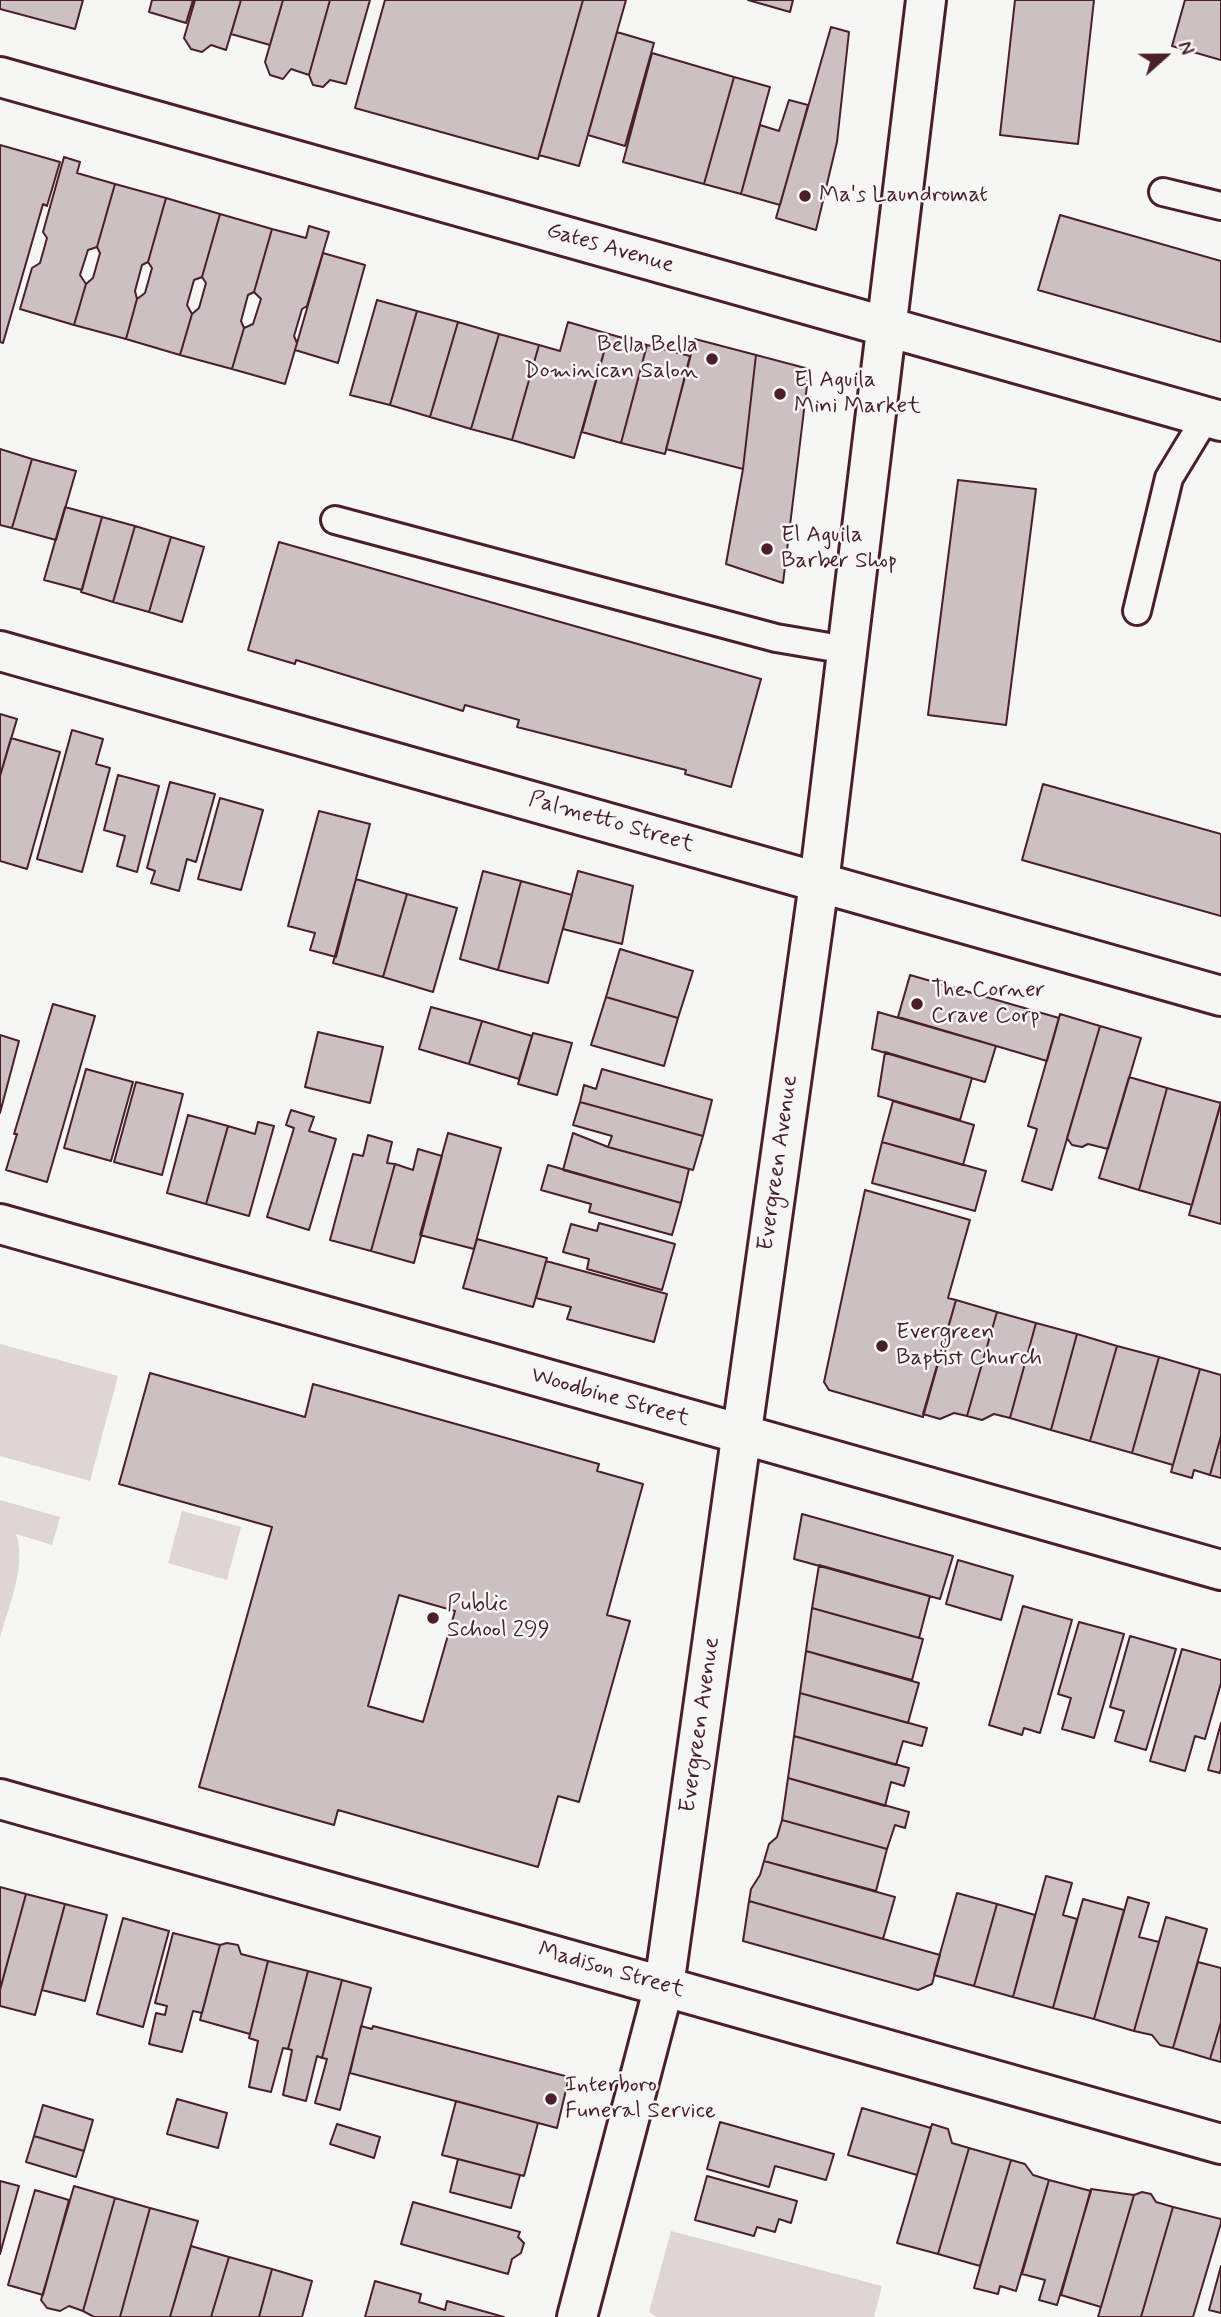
<!DOCTYPE html>
<style>
body{margin:0}
#map{position:relative;width:1221px;height:2317px;overflow:hidden;background:#f6f6f2;font-family:Mynerve,sans-serif}
canvas{display:block}
.north{position:absolute;left:1130px;top:21px;width:70px;height:70px;-webkit-text-stroke:5px #f6f6f2;paint-order:stroke;rotate:69deg;font-size:19px;font-weight:700;line-height:28px;text-align:center;color:#4a1f2b}
.north::after{content:'';display:block;margin:auto;width:24px;height:32px;background:#4a1f2b;clip-path:polygon(50% 0,100% 100%,50% 72%,0 100%)}
</style>
<div id="map">
<canvas width="1221" height="2317"></canvas>
<div class="north">N</div>
</div>
<script>
const ctx = document.querySelector('canvas').getContext('2d');
ctx.lineJoin = 'round';
function fill(path, color) {
  ctx.fillStyle = color;
  ctx.fill(path, 'evenodd');
}
function stroke(path, color, width, dash) {
  ctx.strokeStyle = color;
  ctx.lineWidth = width;
  ctx.lineCap = dash ? 'butt' : 'round';
  ctx.setLineDash(dash || []);
  ctx.stroke(path);
}
function label(font, color, halo, rows, align = 'center') {
  ctx.font = font + ' Mynerve,sans-serif';
  ctx.lineWidth = 5;
  ctx.setLineDash([]);
  ctx.textBaseline = 'middle';
  ctx.strokeStyle = halo;
  ctx.fillStyle = color;
  for (const [text, x, y, turn = 0] of rows) {
    ctx.save();
    ctx.translate(x, y);
    ctx.rotate((+turn || 0) * Math.PI / 180);
    ctx.textAlign = isNaN(turn) ? turn : align;
    if (halo) ctx.strokeText(text, 0, 0);
    ctx.fillText(text, 0, 0);
    ctx.restore();
  }
}
const green = new Path2D(`
 M0 1344 118 1376 90 1481 0 1456Z
 M0 1500 60 1517 52 1545 16 1534C27 1566 8 1607 0 1638Z
 M182 1511 241 1527 227 1580 168 1563Z
 M671 2231 882 2286 874 2317H656L649 2312Z`);
const building = new Path2D(`
 M0 0H83L75 29 0 9Z
 M152 0H193L186 23 149 12Z
 M195 0H241L226 50 211 45 202 52 191 49 184 38Z
 M241 0H283L270 45 231 34Z
 M283 0H330L309 75 291 69 283 79 270 75 265 62Z
 M330 0H370L346 84 330 80 323 87 313 85 309 75Z
 M385 0H583L538 159 355 108Z
 M583 0H626L579 166 539 155Z
 M748 0H793L790 12Z
 M1015 0H1094L1078 144 1000 135Z
 M1185 0H1221V60L1172 46Z
 M831 27 849 32 837 142 816 230 776 218Z
 M617 32 654 43 625 146 588 135Z
 M652 53 734 77 704 184 623 162Z
 M734 77 770 87 741 194 704 184Z
 M789 100 808 105 780 205 741 194 760 125 779 131Z
 M0 145 60 162 47 206 43 204 3 343 0 342Z
 M64 157 80 162 77 173 115 184 97 247 88 250 80 275 86 284 74 325 20 309 32 268 40 263 47 238 43 232Z
 M115 184 166 198 148 262 142 265 135 291 137 299 126 339 74 325 86 284 93 278 100 253 97 247Z
 M166 198 220 214 202 277 194 280 187 305 192 314 180 355 126 339 137 299 145 293 152 268 148 262Z
 M220 214 272 229 254 292 248 295 241 321 244 328 232 369 180 355 192 314 199 308 206 283 202 277Z
 M1060 215 1221 261V342L1038 290Z
 M309 226 329 232 307 306 302 309 294 336 297 343 285 384 232 369 244 328 253 324 261 299 254 292 272 229 306 238Z
 M323 253 365 265 338 363 295 350Z
 M377 300 417 311 390 405 350 395Z
 M417 311 458 322 430 417 390 405Z
 M458 322 499 334 471 429 430 417Z
 M568 322 609 334 574 458 512 440 539 345 560 351Z
 M499 334 539 345 512 440 471 429Z
 M609 334 647 345 621 443 582 432Z
 M695 339 756 355 743 469 666 449Z
 M647 345 690 356 665 454 621 443Z
 M756 355 809 369 783 583 726 564 743 469Z
 M0 449 32 459 12 528 0 525Z
 M32 459 76 471 56 540 12 528Z
 M958 480 1036 489 1006 725 928 715Z
 M65 507 102 517 82 590 44 580Z
 M102 517 135 526 113 602 81 592Z
 M135 526 171 537 149 612 113 602Z
 M171 537 204 547 182 622 149 612Z
 M279 542 761 679 731 787 685 774 686 770 517 727 519 720 465 705 463 711 296 660 295 664 248 650Z
 M0 714 17 719 0 776Z
 M72 730 103 739 96 764 110 768 82 872 37 859Z
 M11 738 60 752 27 869 0 861V776Z
 M118 775 159 786 137 872 117 866 125 836 104 830Z
 M170 782 215 794 196 862 187 859 179 891 151 883 155 871 147 868Z
 M1043 784 1221 834V916L1022 860Z
 M220 798 263 810 241 890 198 879Z
 M319 811 370 824 336 957 310 950 315 933 288 926Z
 M483 871 521 881 498 970 460 959Z
 M578 871 633 886 622 944 563 929Z
 M356 879 407 894 383 977 333 963Z
 M521 881 572 895 548 983 498 970Z
 M407 894 457 908 433 992 383 977Z
 M620 949 693 971 678 1018 606 997Z
 M910 975 1059 1018 1047 1061 898 1017Z
 M606 997 678 1018 664 1066 591 1045Z
 M53 1004 95 1016 47 1182 6 1170 17 1134H14Z
 M431 1007 482 1021 469 1064 419 1049Z
 M878 1012 996 1046 985 1082 872 1049Z
 M1060 1014 1100 1026 1052 1190 1022 1181 1037 1129 1028 1126Z
 M482 1021 532 1036 519 1079 469 1064Z
 M1100 1026 1141 1038 1108 1149 1088 1144 1082 1147 1072 1145 1067 1138Z
 M318 1032 383 1047 370 1103 305 1087Z
 M533 1033 572 1043 557 1095 518 1084Z
 M0 1035 19 1041 0 1113Z
 M885 1052 972 1078 960 1120 878 1096Z
 M86 1069 133 1082 111 1161 64 1148Z
 M602 1069 712 1100 703 1136 580 1102 584 1085 596 1089Z
 M1129 1077 1167 1088 1139 1190 1099 1178Z
 M136 1082 183 1094 162 1175 114 1162Z
 M1167 1088 1221 1103 1192 1205 1139 1190Z
 M893 1101 974 1125 963 1165 882 1142Z
 M580 1102 703 1136 693 1170 608 1147 612 1136 573 1125Z
 M1221 1102V1224L1189 1215Z
 M291 1110 314 1117 309 1131 336 1139 309 1230 267 1217 294 1128 286 1125Z
 M188 1115 228 1126 206 1204 167 1193Z
 M258 1122 274 1126 249 1216 206 1204 228 1126 255 1134Z
 M448 1133 501 1148 474 1249 420 1235Z
 M573 1133 608 1147 689 1169 681 1203 563 1170Z
 M368 1135 392 1142 387 1163 395 1164 371 1251 330 1240 353 1154 363 1156Z
 M882 1142 986 1171 975 1211 872 1183Z
 M418 1149 442 1156 414 1263 371 1251 395 1164 413 1170Z
 M548 1165 681 1203 672 1235 589 1212 591 1204 541 1190Z
 M865 1190 970 1220 948 1298 956 1300 923 1417 829 1390 824 1382Z
 M599 1223 675 1244 662 1290 587 1269 589 1259 563 1252 571 1224 597 1231Z
 M477 1239 547 1258 533 1307 463 1288Z
 M546 1261 667 1294 654 1342 567 1319 571 1307 536 1298Z
 M956 1300 997 1312 967 1416 954 1413 940 1419 923 1414Z
 M997 1312 1036 1323 1010 1418 994 1414 982 1420 967 1416Z
 M1036 1323 1077 1334 1051 1430 1010 1418Z
 M1077 1334 1117 1346 1090 1441 1051 1430Z
 M1117 1346 1159 1357 1132 1453 1090 1441Z
 M1159 1357 1200 1369 1173 1465 1132 1453Z
 M1200 1369 1221 1375V1436L1210 1475 1194 1470 1192 1478 1171 1472Z
 M150 1373 305 1417 313 1384 599 1464 597 1471 643 1484 607 1615 630 1621 579 1802 558 1796 538 1867 338 1810 334 1825 199 1787 272 1527 119 1484ZM399 1595 455 1611 423 1722 368 1706Z
 M1221 1436V1478L1210 1475Z
 M802 1514 953 1556 940 1599 794 1559Z
 M958 1560 1013 1576 1001 1620 946 1604Z
 M819 1565 930 1596 919 1638 812 1608Z
 M1023 1606 1072 1620 1040 1733 1024 1728 1022 1735 989 1725Z
 M812 1608 923 1639 912 1680 806 1651Z
 M1079 1622 1124 1634 1094 1738 1062 1729 1071 1698 1058 1694Z
 M1130 1636 1176 1649 1146 1750 1115 1741 1124 1711 1110 1707Z
 M1182 1649 1221 1660V1683L1205 1739 1195 1736 1185 1771 1150 1761Z
 M806 1651 919 1683 908 1723 800 1693Z
 M800 1693 927 1728 922 1746 903 1741 896 1765 794 1736Z
 M1221 1723V1768L1220 1773 1208 1770Z
 M794 1736 909 1768 904 1786 891 1782 885 1806 788 1778Z
 M788 1778 909 1812 905 1828 895 1825 887 1849 782 1820Z
 M782 1820 887 1849 876 1891 764 1861 769 1844 777 1837Z
 M764 1861 895 1897 883 1939 749 1901 751 1889 760 1875Z
 M1046 1876 1072 1883 1063 1915 1077 1919 1053 2008 1013 1997Z
 M0 1887 26 1894 1 1986H0Z
 M957 1893 997 1904 974 1986 934 1975Z
 M26 1894 65 1904 35 2015 0 2006V1990Z
 M1128 1897 1149 1903 1139 1937 1159 1942 1134 2031 1094 2019Z
 M1083 1899 1124 1910 1094 2019 1053 2008Z
 M749 1901 940 1955 932 1984 918 1990 743 1941Z
 M65 1904 107 1915 85 2001 42 1990Z
 M997 1904 1035 1915 1013 1997 974 1986Z
 M1166 1917 1207 1929 1173 2048 1160 2045 1152 2035 1134 2031Z
 M123 1918 169 1931 143 2027 97 2014Z
 M173 1933 220 1945 202 2013 193 2011 182 2052 149 2044 156 2013 165 2015 167 2006 155 2003Z
 M227 1943 238 1945 241 1954 268 1961 250 2034 200 2020 220 1945Z
 M268 1961 308 1971 288 2049 283 2048 271 2092 249 2087 258 2041 249 2038 250 2034Z
 M1198 1962 1221 1968V2022L1210 2059 1173 2048Z
 M308 1971 342 1980 322 2058 317 2056 306 2101 283 2095 292 2050 288 2049Z
 M342 1980 371 1988 340 2110 315 2103 327 2059 322 2058Z
 M1221 2022V2062L1210 2059Z
 M361 2026 372 2029 373 2026 569 2077 557 2128 350 2073Z
 M177 2099 227 2113 218 2148 167 2134Z
 M456 2101 538 2123 524 2176 442 2155Z
 M43 2105 93 2120 84 2151 34 2136Z
 M862 2108 931 2128 917 2175 848 2155Z
 M720 2122 834 2154 826 2180 775 2166 769 2187 707 2169Z
 M337 2124 380 2137 374 2158 330 2144Z
 M932 2124 948 2129 952 2143 969 2148 938 2254 897 2243Z
 M34 2136 84 2151 76 2177 26 2162Z
 M969 2148 1011 2160 980 2266 938 2254Z
 M458 2159 520 2175 511 2208 450 2192Z
 M1011 2160 1025 2164 1033 2175 1049 2180 1016 2291 1000 2286 998 2294 974 2288Z
 M707 2176 797 2201 791 2223 779 2219 775 2232 757 2227 754 2236 695 2220Z
 M1049 2180 1091 2191 1057 2305 1039 2300 1045 2280 1022 2274Z
 M0 2181 19 2186 0 2254Z
 M74 2186 115 2198 83 2311 69 2306 60 2311 47 2308 41 2300Z
 M1091 2189 1134 2195 1101 2307 1061 2295Z
 M35 2190 69 2200 43 2295 8 2285Z
 M1142 2192 1151 2194 1156 2202 1173 2207 1141 2317H1098L1134 2195Z
 M115 2198 150 2208 120 2317H94L83 2311Z
 M413 2202 520 2232 518 2237 524 2243 521 2253 512 2259 508 2274 401 2244Z
 M1173 2207 1221 2219V2223L1193 2317H1141Z
 M150 2208 198 2221 170 2317H120Z
 M191 2246 229 2257 211 2317H170Z
 M229 2257 272 2269 259 2317H211Z
 M1221 2266V2313L1209 2310Z
 M272 2269 312 2281 302 2317H259Z
 M375 2281 421 2294 419 2302 445 2310 447 2301 504 2317H365Z`);
const lane = new Path2D(`
 M1163 192 1221 206
 M335 520 776 638 847 650
 M1137 611 1169 478 1206 417`);
const street = new Path2D(`
 M0 77 1221 421
 M0 651 1221 996
 M0 1224 1221 1570
 M0 1799 1221 2144
 M577 2317 664 1986 819 883 926 0`);
const markers = [
 [805,196,7,"#4a1f2b"],
 [712,359,7,"#4a1f2b"],
 [780,394,7,"#4a1f2b"],
 [767,549,7,"#4a1f2b"],
 [917,1004,7,"#4a1f2b"],
 [882,1346,7,"#4a1f2b"],
 [433,1618,7,"#4a1f2b"],
 [551,2099,7,"#4a1f2b"]
];
const poiNames = [
 ["Ma's Laundromat",819,196],
 ["Bella Bella",698,346,"right"],
 ["Dominican Salon",698,372,"right"],
 ["El Aguila",794,381],
 ["Mini Market",794,407],
 ["El Aguila",781,536],
 ["Barber Shop",781,562],
 ["The Corner",931,991],
 ["Crave Corp",931,1017],
 ["Evergreen",896,1333],
 ["Baptist Church",896,1359],
 ["Public",447,1605],
 ["School 299",447,1631],
 ["Interboro",565,2086],
 ["Funeral Service",565,2112]
];
const streetNames = [
 ["Gates Avenue",610,249,16],
 ["Palmetto Street",611,823,16],
 ["Evergreen Avenue",779,1163,-82],
 ["Woodbine Street",610,1398,16],
 ["Evergreen Avenue",701,1725,-82],
 ["Madison Street",611,1971,16]
];
fill(green, '#ddd6d5');
fill(building, '#ccc1c0');
stroke(building, '#4a1f2b', 2);
stroke(lane, '#4a1f2b', 32);
stroke(street, '#4a1f2b', 44);
stroke(lane, '#f6f6f2', 26);
stroke(street, '#f6f6f2', 38);
for (const [x, y, r, color] of markers) {
  const dot = new Path2D();
  dot.arc(x, y, r, 0, 2 * Math.PI);
  ctx.fillStyle = color;
  ctx.fill(dot);
  stroke(dot, '#f6f6f2', 2.5);
}
label('23px', '#4a1f2b', '#f6f6f2', poiNames, 'left');
label('23px', '#4a1f2b', '#f6f6f2', streetNames);
</script>
